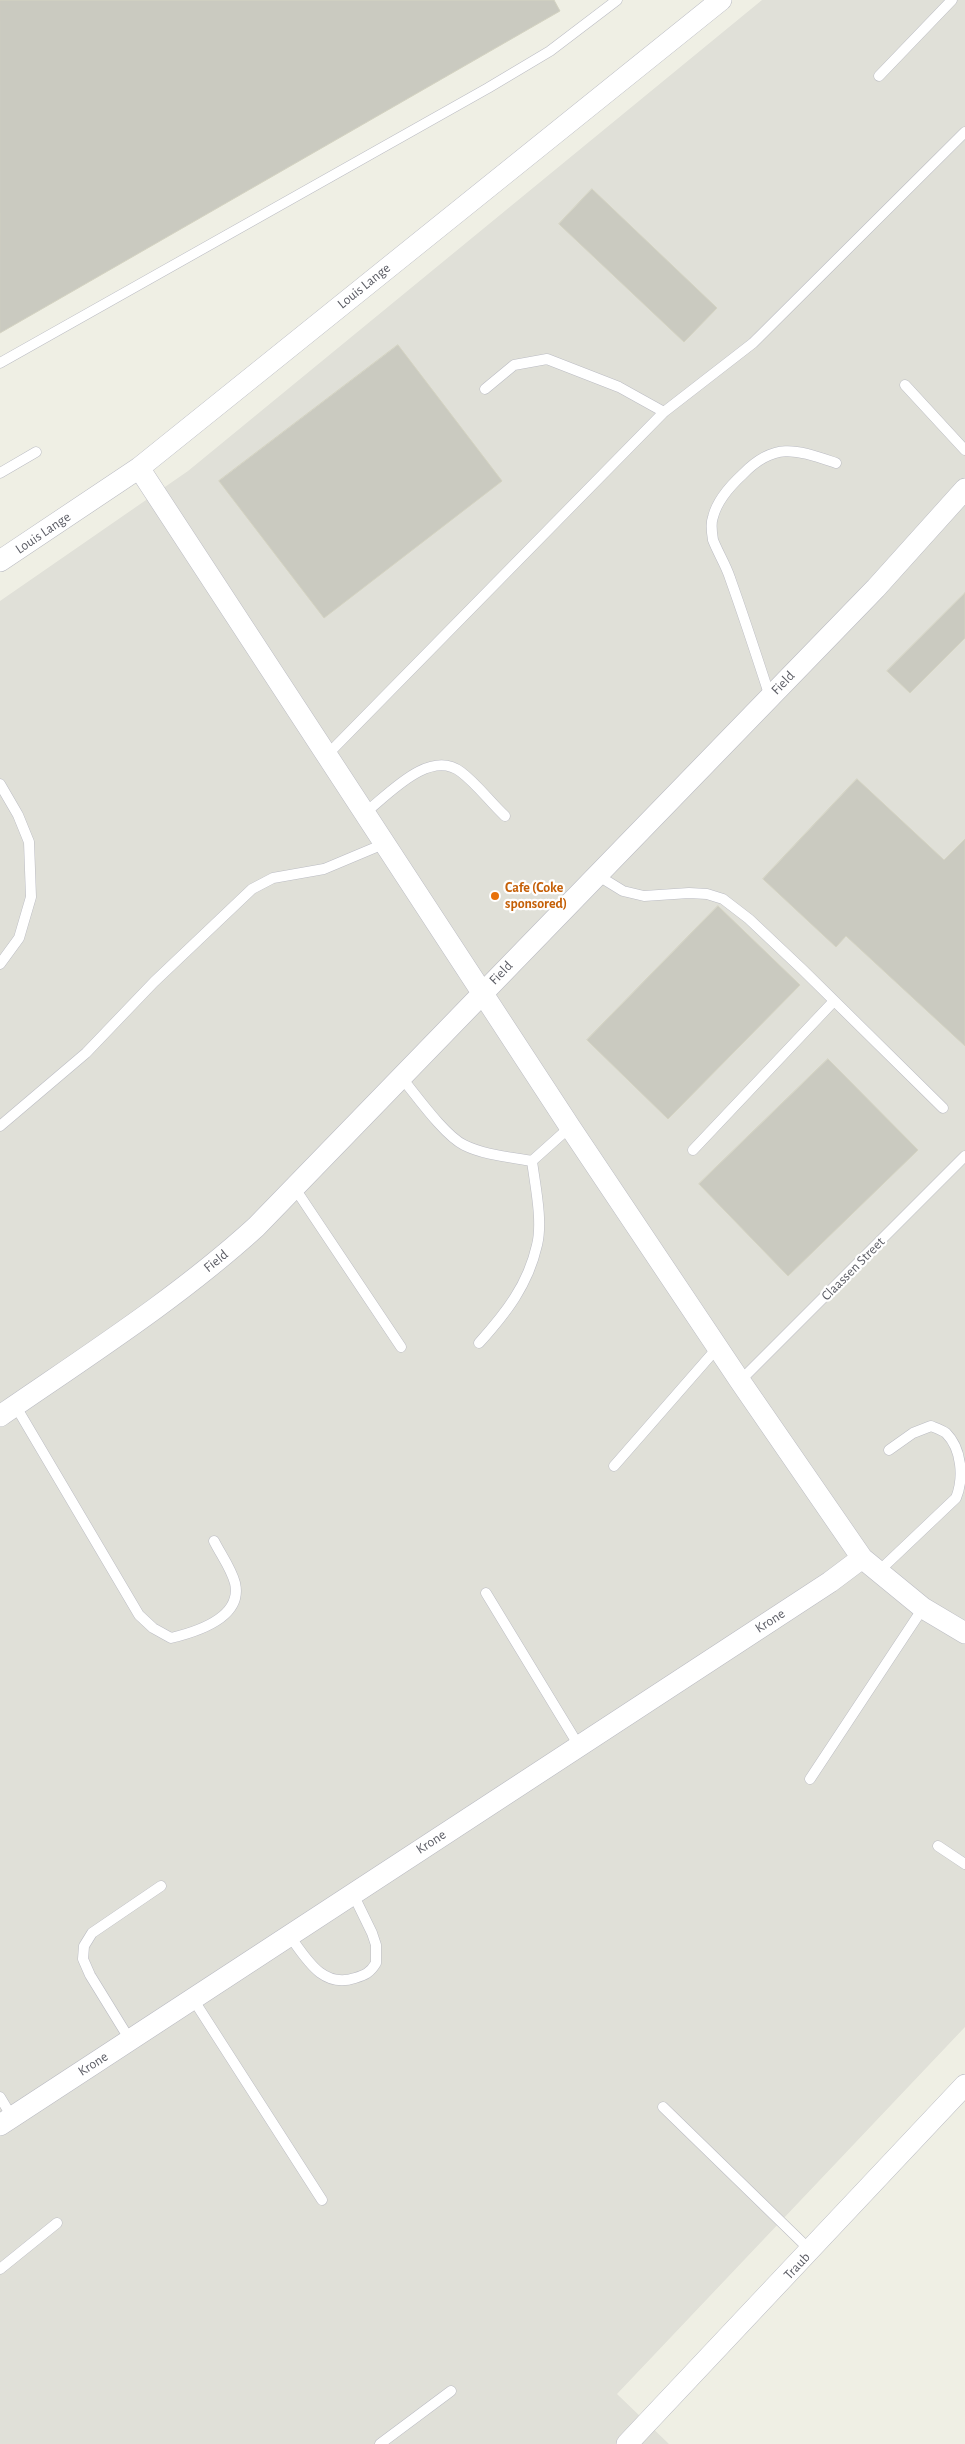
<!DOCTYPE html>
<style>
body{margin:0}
canvas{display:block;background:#efefe4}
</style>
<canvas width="965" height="2444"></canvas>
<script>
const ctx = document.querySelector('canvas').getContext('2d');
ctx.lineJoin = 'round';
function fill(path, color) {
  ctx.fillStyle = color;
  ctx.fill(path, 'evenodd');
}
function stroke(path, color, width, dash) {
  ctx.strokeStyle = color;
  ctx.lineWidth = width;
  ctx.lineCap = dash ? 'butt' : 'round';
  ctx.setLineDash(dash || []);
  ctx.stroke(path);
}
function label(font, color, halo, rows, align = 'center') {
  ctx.font = font + ' "Alegreya Sans",sans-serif';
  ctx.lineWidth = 4.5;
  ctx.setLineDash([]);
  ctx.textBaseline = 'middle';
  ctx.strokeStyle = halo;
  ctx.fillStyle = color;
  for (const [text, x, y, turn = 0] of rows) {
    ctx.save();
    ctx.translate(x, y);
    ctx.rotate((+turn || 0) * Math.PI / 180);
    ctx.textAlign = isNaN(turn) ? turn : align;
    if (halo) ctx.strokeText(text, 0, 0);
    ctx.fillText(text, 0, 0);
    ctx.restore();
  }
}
const industrial = new Path2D(`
 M762 0H965V2027L617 2394 669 2444H0V601L188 471Z`);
const building = new Path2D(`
 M0 0H554L560 11 0 333Z
 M592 189 717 308 684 342 559 224Z
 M398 345 502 481 324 618 219 481Z
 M965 593V638L910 693 887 671Z
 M857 779 944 860 965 839V1046L846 936 836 947 763 879Z
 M718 906 800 985 668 1119 587 1040Z
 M828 1059 918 1150 788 1276 699 1184Z`);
const lane = new Path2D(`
 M879 76 952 0
 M0 363 488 88 550 51 617 0
 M905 385 965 450
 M485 389 514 365 547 359 619 387 664 412
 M0 473 36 452
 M770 697C757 657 744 617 730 578 726 565 718 553 713 540 712 534 711 522 713 517 717 501 731 485 743 474 775 441 797 450 836 463
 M328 754 664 412 753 343 965 132
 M0 784 18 815 29 842 31 897 19 938 0 964
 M366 812C389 794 430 748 461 772 477 784 490 802 505 816
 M597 875 623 891 644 896 689 893 707 894 723 899 749 919 803 970 943 1108
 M401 1077C416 1095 444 1135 464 1145 484 1155 510 1157 532 1161L570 1127
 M0 1126 86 1053 154 982 252 889 273 878 324 869 386 843
 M693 1150 833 1002
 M294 1187 401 1347
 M479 1343C506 1313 528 1285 537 1245 543 1221 535 1185 532 1161
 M740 1381 965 1156
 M15 1405 139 1615 153 1628 171 1638C196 1632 243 1618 235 1583 231 1568 221 1555 214 1541
 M614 1466 718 1347
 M878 1572 956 1498C964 1478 962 1449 946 1433 942 1430 936 1428 931 1426L913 1433 889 1450
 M486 1593 579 1746
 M810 1779 923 1608
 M938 1846 965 1864
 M289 1935C306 1958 322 1989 355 1978 365 1975 370 1973 376 1963V1945L372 1933 353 1894
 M193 1999 322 2200
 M130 2040 90 1975 83 1959 84 1946 92 1933 161 1886
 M0 2097 12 2117
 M663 2107 811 2251
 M0 2269 57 2223
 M380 2444 451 2391`);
const street = new Path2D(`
 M139 468 570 1127 740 1381 862 1558 923 1608 965 1633
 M0 561 139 468 721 0
 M0 1416C87 1356 178 1298 256 1227L876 588 965 489
 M0 2125 830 1582 862 1558
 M627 2444 965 2085`);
const markers = [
 [495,896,5,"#e8710a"]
];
const streetNames = [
 ["Louis Lange",364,286,-39],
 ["Louis Lange",43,533,-34],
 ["Field",783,683,-46],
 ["Field",501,973,-46],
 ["Field",216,1261,-39],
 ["Claassen Street",853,1269,-45],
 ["Krone",770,1621,-33],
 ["Krone",431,1842,-33],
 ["Krone",93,2064,-33],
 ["Traub",797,2266,-47]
];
const foodNames = [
 ["Cafe (Coke",505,888],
 ["sponsored)",505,904]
];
fill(industrial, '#e0e0d8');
fill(building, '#cacac0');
stroke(building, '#d4d3c2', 1);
stroke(lane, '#bbbcc3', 11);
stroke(street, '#bbbcc3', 22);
stroke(lane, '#fff', 10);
stroke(street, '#fff', 21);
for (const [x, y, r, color] of markers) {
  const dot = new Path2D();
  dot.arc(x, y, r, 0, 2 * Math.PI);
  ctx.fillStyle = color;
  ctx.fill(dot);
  stroke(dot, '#fff', 2);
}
label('14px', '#5c5d65', '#fff', streetNames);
label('bold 14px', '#c56008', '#fff', foodNames, 'left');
</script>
